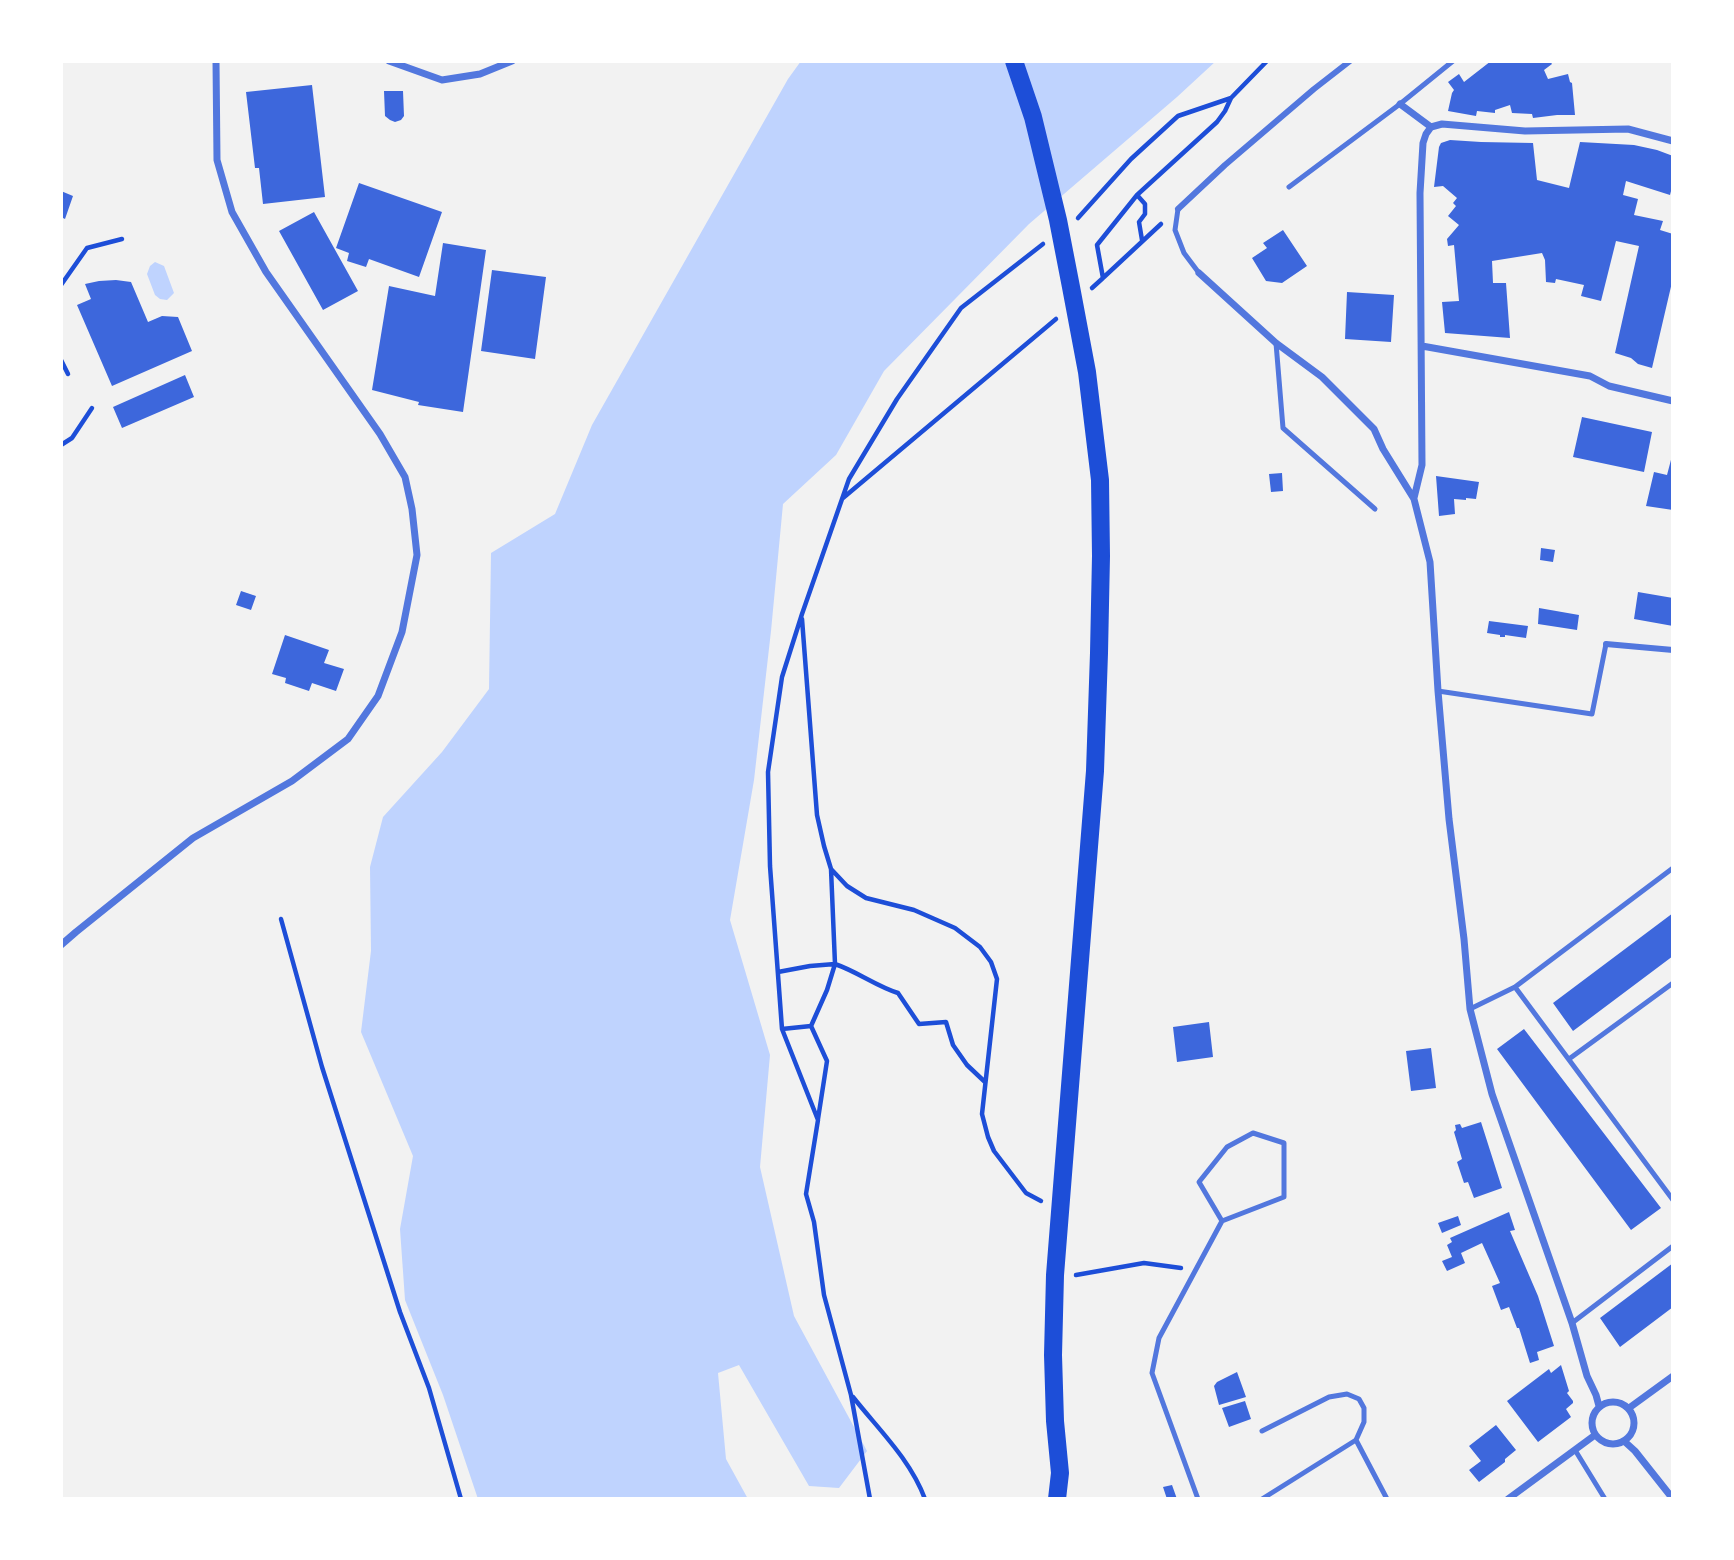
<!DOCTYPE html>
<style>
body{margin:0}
#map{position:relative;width:1734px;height:1560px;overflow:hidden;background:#f2f2f2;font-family:"PT Sans Narrow",sans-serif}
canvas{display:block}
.frame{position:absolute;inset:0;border:63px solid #fff;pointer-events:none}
</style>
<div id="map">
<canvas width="1734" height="1560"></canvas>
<div class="frame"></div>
</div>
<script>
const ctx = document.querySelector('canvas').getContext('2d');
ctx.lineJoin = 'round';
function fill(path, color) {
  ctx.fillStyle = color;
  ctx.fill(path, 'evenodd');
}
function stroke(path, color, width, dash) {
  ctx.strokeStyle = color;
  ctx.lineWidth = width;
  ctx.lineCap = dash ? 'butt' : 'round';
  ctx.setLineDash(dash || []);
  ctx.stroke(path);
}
const water = new Path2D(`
 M801 61H1216L1177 97 1029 224 884 371 836 455 783 504 771 631 754 780 730 920 770 1055 760 1167 794 1316 867 1451 839 1488 809 1486 739 1365 718 1373 726 1459 748 1499H478L443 1395 405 1300 400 1229 413 1156 361 1032 371 951 370 867 383 817 442 752 489 689 491 553 555 514 592 425 788 79Z
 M155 262 164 266 174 293 167 300 160 299 155 295 147 274 150 266Z`);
const building = new Path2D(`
 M1491 61H1550L1552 64 1544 70 1548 79 1568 74 1570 82 1572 83 1575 115H1557L1533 118 1532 114 1512 113 1510 105 1495 110V113L1477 111 1476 116 1448 111 1452 93 1454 90 1448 82 1459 74 1464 82Z
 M312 85 325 197 263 204 259 168H255L246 92Z
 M384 91H403L404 116 401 120 395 122 390 120 385 116Z
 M1450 140 1481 142 1533 143 1537 180 1569 188 1580 142 1634 145 1657 150 1673 156V183L1670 195 1626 181 1623 195 1638 199 1634 215 1663 221 1660 230 1673 234V278L1652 368 1638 364 1631 358 1615 353 1639 246 1616 241 1601 301 1581 296 1584 285 1556 279 1555 283 1546 282 1545 260 1542 253 1492 261 1493 283H1506L1510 338 1445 333 1442 302 1459 301 1454 245 1448 246 1447 239 1459 225 1448 216 1456 206 1453 203 1457 198 1443 186 1434 187 1439 147 1441 143Z
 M359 183 442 212 419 277 369 259 366 267 347 261 349 253 336 248Z
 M61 191 73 196 65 219 61 217Z
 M314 212 358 291 323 310 279 231Z
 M1283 230 1307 266 1282 283 1266 281 1252 258 1267 248 1263 243Z
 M443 243 486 250 463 412 418 405 419 402 372 390 389 286 435 296Z
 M492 270 546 277 535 359 481 351Z
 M116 280 131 282 148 322 162 316 178 317 192 351 112 386 77 305 91 299 85 284 99 281Z
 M1347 292 1394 295 1391 342 1345 339Z
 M185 375 194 397 122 428 113 407Z
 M1582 417 1652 432 1644 472 1573 457Z
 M1672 456 1673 510 1646 506 1654 472 1667 475Z
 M1282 473 1283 491 1271 492 1269 474Z
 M1436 476 1479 482 1476 499 1466 498V500L1454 499 1455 514 1439 516Z
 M1541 548 1555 550 1553 562 1540 560Z
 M241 591 256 596 251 610 236 605Z
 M1638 592 1673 598V626L1634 619Z
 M1539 608 1579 615 1577 630 1538 624Z
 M1489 621 1528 626 1526 638 1505 635V637H1500V635L1487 633Z
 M285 635 329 650 324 663 344 669 336 691 312 683 309 691 285 683 286 678 272 674Z
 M1673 913V956L1573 1031 1553 1003Z
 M1209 1022 1213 1057 1177 1062 1173 1027Z
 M1524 1029 1661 1208 1631 1230 1497 1049Z
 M1431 1048 1436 1088 1411 1091 1406 1051Z
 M1481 1122 1502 1188 1474 1198 1468 1182 1464 1183 1457 1162 1462 1159 1454 1132 1456 1130 1455 1125 1460 1124 1462 1128Z
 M1509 1212 1515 1230 1510 1231 1538 1296 1554 1346 1537 1352 1539 1360 1530 1363 1519 1328H1517L1509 1307 1501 1310 1492 1286 1500 1283 1482 1243 1461 1253 1465 1263 1447 1271 1442 1261 1452 1257 1447 1245 1452 1242 1450 1238Z
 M1458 1216 1461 1225 1442 1233 1438 1223Z
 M1673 1263V1307L1620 1347 1600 1318Z
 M1561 1365 1569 1391 1567 1393 1573 1401V1403L1566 1409 1571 1417 1538 1442 1507 1401 1549 1369 1551 1373Z
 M1237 1372 1246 1397 1219 1405 1214 1386 1217 1382Z
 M1245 1401 1251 1419 1229 1427 1222 1408Z
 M1496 1425 1516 1450 1505 1459V1462L1479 1482 1469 1470 1481 1461 1469 1446Z
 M1172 1485 1177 1499H1167L1163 1487Z`);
const path = new Path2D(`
 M1137 195 1145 204V214L1139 222 1142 240
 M1078 218 1131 159 1178 116 1231 98
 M1104 277 1161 224
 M61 285 87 248 122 239
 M1092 288 1103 278 1097 245 1137 195 1217 122 1225 111 1231 98 1267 61
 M61 360 68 374
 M61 445 72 438 92 408
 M843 498 1056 319
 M802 619 817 815 824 846 831 869 847 886 866 898 914 910 955 928 980 947 991 962 997 979 982 1114 988 1137 994 1151 1026 1193 1041 1201
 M281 919 322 1067 400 1312 429 1388 461 1499
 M778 972 810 966 835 964 831 869
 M782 1029 811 1026
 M818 1119 827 1061 811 1026 827 990 835 964C858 972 876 986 898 993L919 1024 946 1022 953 1045 967 1065 985 1082
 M1076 1275 1144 1263 1181 1268
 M853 1397C879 1430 910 1459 925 1499
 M870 1499 851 1395 824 1295 814 1222 806 1194 818 1120 782 1029 770 866 768 772 782 677 802 614 849 479 897 399 961 308 1043 244`);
const service = new Path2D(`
 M1289 187 1400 104 1453 61
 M1178 209 1175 230 1184 253 1199 273
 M1276 343 1283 428 1375 509
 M1438 691 1592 714 1606 644
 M1515 987 1673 1200
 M1470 1009 1515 987 1673 868
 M1569 1059 1673 983
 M1572 1323 1673 1246
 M1262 1431 1329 1397 1347 1394 1359 1399 1364 1408V1422L1356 1440 1262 1499
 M1356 1440 1387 1499
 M1575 1450 1605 1499
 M1198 1499 1152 1373 1159 1338 1222 1221 1284 1197V1143L1253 1133 1227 1147 1199 1182 1222 1221`);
const pedestrian = new Path2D(`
 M1178 209 1225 165 1314 89 1350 61
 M1606 644 1673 650`);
const minor = new Path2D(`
 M389 61 442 80 480 74 512 61
 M1400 104 1431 127 1442 124 1525 131 1628 129 1673 141
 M1199 273 1276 343 1322 377 1374 429 1383 449 1414 499 1430 562 1438 691 1449 819 1464 939 1470 1009 1492 1094 1572 1323 1587 1376 1596 1395 1599 1406
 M1422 346 1590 376 1609 386 1673 401
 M1414 498 1422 465 1420 193 1423 143 1426 134 1431 127
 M61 945 76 932 193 838 292 781 348 739 378 696 402 632 417 555 412 509 405 477 380 434 266 272 232 212 217 160 216 61
 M1592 1423a21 21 0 1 1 42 0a21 21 0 1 1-42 0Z
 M1629 1408 1673 1376
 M1624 1441 1635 1451 1673 1499
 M1508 1499 1595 1435`);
const primary = new Path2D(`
 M1014 61 1033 117 1058 220 1071 287 1087 372 1100 480 1101 556 1099 653 1095 771 1055 1275 1053 1355 1055 1421 1060 1473 1057 1499`);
fill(water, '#bfd3fe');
fill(building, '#3d67dc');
stroke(path, '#1d4ed8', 4.5);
stroke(service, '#5277de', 5);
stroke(pedestrian, '#5277de', 6);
stroke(minor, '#5277de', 7);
stroke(primary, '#1d4ed8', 18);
</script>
